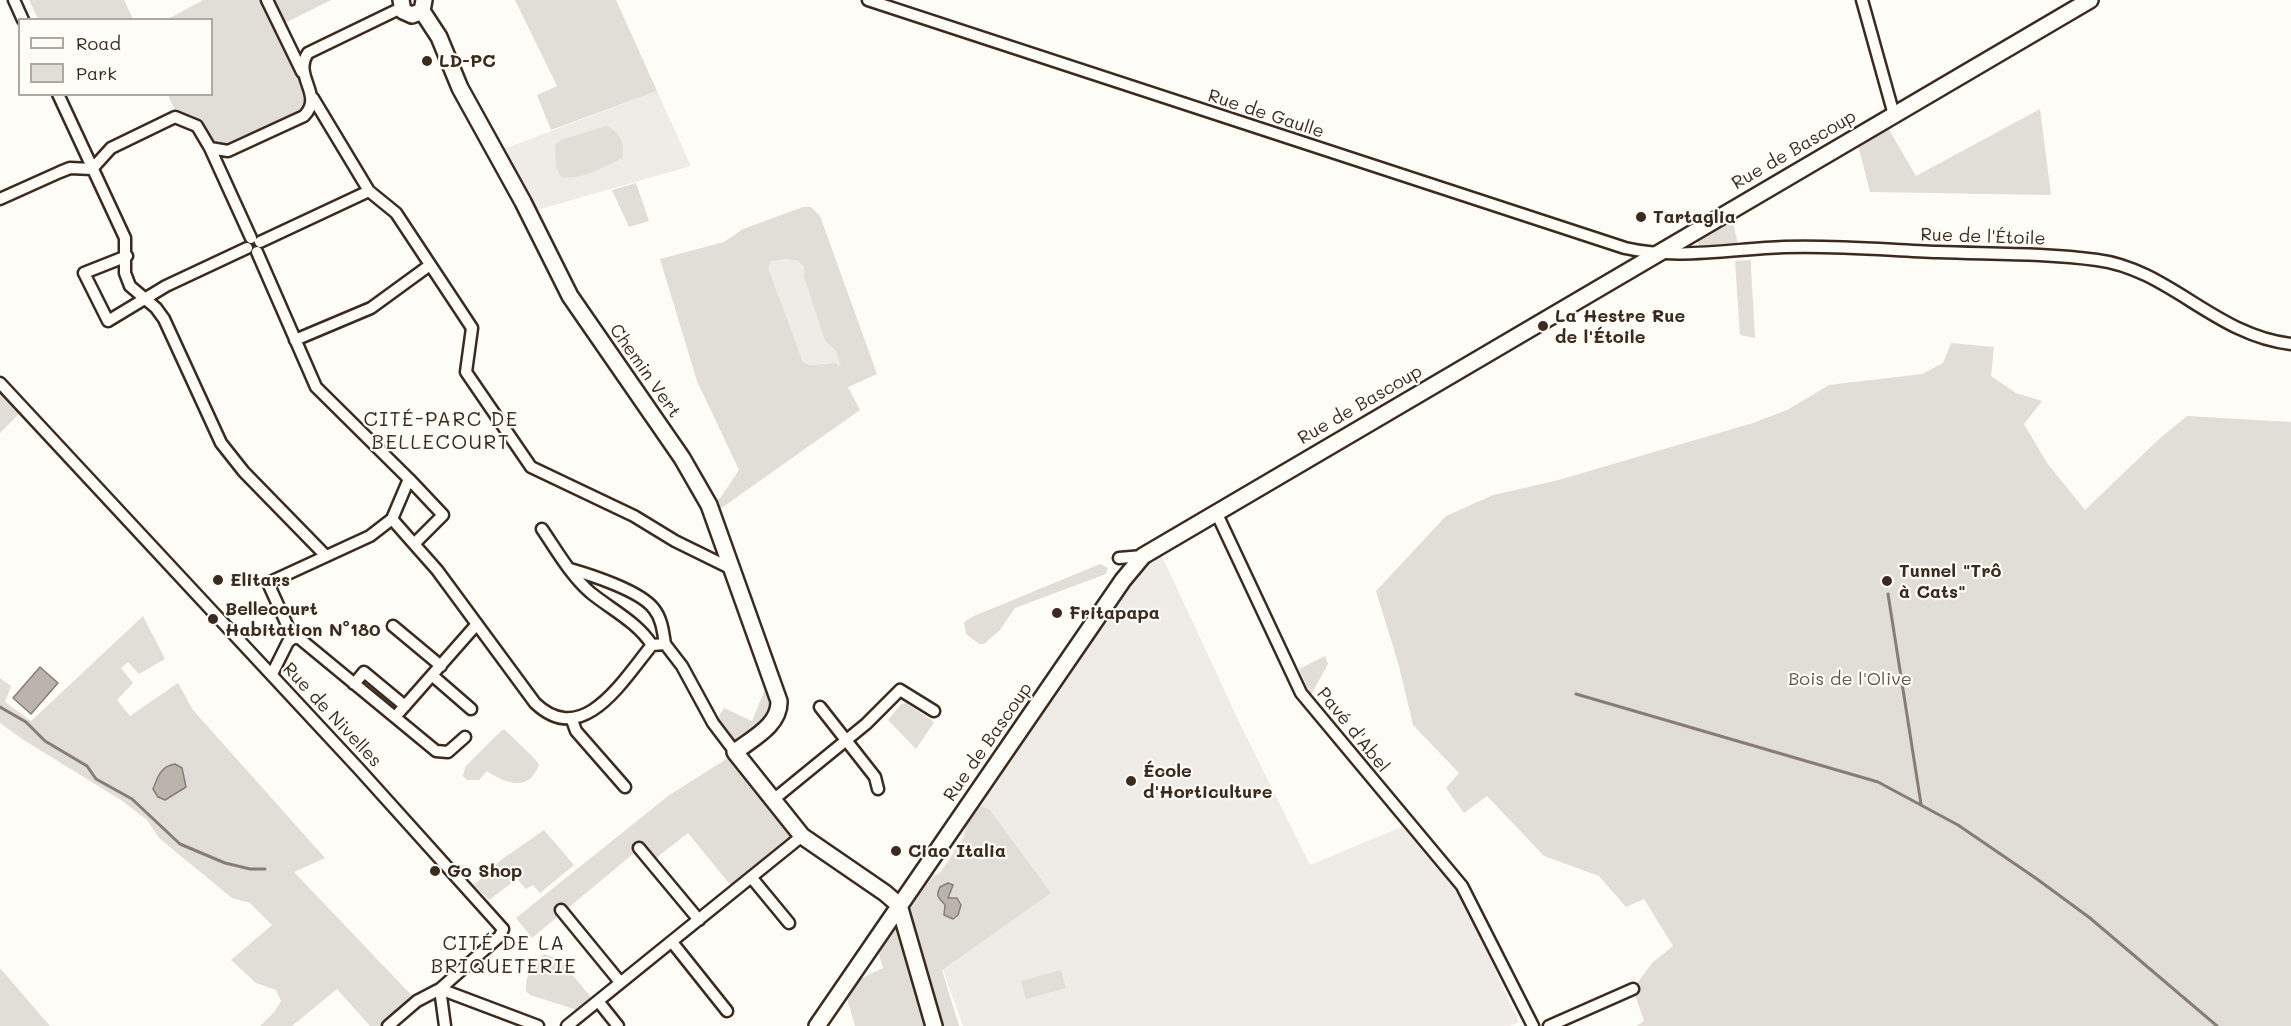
<!DOCTYPE html>
<meta charset="utf-8">
<style>
body{margin:0}
#map{position:relative;width:2291px;height:1026px;overflow:hidden;background:#fdfcf7;font-family:Mali,sans-serif}
canvas{display:block}
.legend{position:absolute;left:18px;top:18px;width:195px;height:78px;box-sizing:border-box;background:#fdfcf7;border:2px solid #afa8a0;margin:0;padding:8px 10px;list-style:none;font-size:18px;color:#3b2a1e}
.legend li{display:flex;align-items:center;gap:12px;height:30px}
.legend b{width:30px;border:2px solid #afa8a0}
</style>
<div id="map">
<canvas width="2291" height="1026"></canvas>
<ul class="legend">
<li><b style="height:8px;background:#fdfcf7"></b>Road</li>
<li><b style="height:16px;background:#e1ded7"></b>Park</li>
</ul>
</div>
<script>
const ctx = document.querySelector('canvas').getContext('2d');
ctx.lineJoin = 'round';
function fill(path, color) {
  ctx.fillStyle = color;
  ctx.fill(path, 'evenodd');
}
function stroke(path, color, width, dash) {
  ctx.strokeStyle = color;
  ctx.lineWidth = width;
  ctx.lineCap = dash ? 'butt' : 'round';
  ctx.setLineDash(dash || []);
  ctx.stroke(path);
}
function label(font, color, halo, rows, align = 'center') {
  ctx.font = font + ' Mali,sans-serif';
  ctx.lineWidth = 4.5;
  ctx.setLineDash([]);
  ctx.textBaseline = 'middle';
  ctx.strokeStyle = halo;
  ctx.fillStyle = color;
  for (const [text, x, y, turn = 0] of rows) {
    ctx.save();
    ctx.translate(x, y);
    ctx.rotate((+turn || 0) * Math.PI / 180);
    ctx.textAlign = isNaN(turn) ? turn : align;
    if (halo) ctx.strokeText(text, 0, 0);
    ctx.fillText(text, 0, 0);
    ctx.restore();
  }
}
const built = new Path2D(`
 M657 91 691 166 537 210 531 216 496 152Z
 M787 259 798 261 804 267V277L825 341 836 351 842 369 829 363 810 365 803 362 767 268 772 261Z
 M1161 554 1241 726 1310 865 1404 826 1445 874 1462 898 1519 1022 1509 1026H963L917 897 932 875 940 872 963 836 964 824 1122 594 1147 564Z`);
const green = new Path2D(`
 M29 0H124L133 19H38Z
 M203 0H331L281 25 312 93 304 112 227 147 211 143 194 116 175 110 168 95 212 94V20H166Z
 M515 0H616L657 91 551 130 537 95 557 86Z
 M2040 109 2051 195 1870 192 1858 145 1884 121 1916 176Z
 M606 126C619 131 626 144 622 158 609 165 574 183 560 176L556 166 555 145 561 140Z
 M636 183 649 221 629 227 612 190Z
 M803 207H811L820 216 877 374 848 387 860 410 713 514 709 505 721 497 739 470 697 381 660 259 724 242 743 229ZM787 259 798 261 804 267V277L825 341 836 351 841 368 836 363 810 365 803 362 768 268 772 261Z
 M1732 218 1738 244 1699 246 1697 240Z
 M1751 260V269L1755 338 1740 335 1735 261Z
 M1951 343 1994 347 1991 376 2016 393 2042 401 2024 424 2047 463 2085 510 2159 439 2187 416 2291 422V1026H1636L1644 1021 1633 989 1652 963 1673 946 1644 899 1626 907 1599 876 1544 856 1487 796 1464 813 1446 788 1459 773 1413 725 1399 666 1376 591 1446 516 1493 495 1555 481 1753 423 1787 410 1829 385 1922 374 1943 363Z
 M1 393 20 413 0 433V394Z
 M1100 564 1108 568 1106 574 1015 608 1000 630 984 644H979L966 634 964 622 974 616Z
 M143 616 165 659 139 674 128 662 121 668 133 683 117 700 130 716 178 683 193 710 325 858 294 872 417 1001 388 1026H370L337 989 292 1026H260L275 1011 281 1001 276 990 256 983 231 960 272 925 250 903 232 898 159 838 147 820 121 800 22 739 0 723V678L11 686 5 702 31 721Z
 M1325 656 1328 664 1311 695 1299 669Z
 M769 680 775 700 771 718 736 743 717 719 724 708 752 721Z
 M906 703 934 722 916 749 888 720 901 704Z
 M502 730H505L535 759 539 765C529 792 506 784 487 771L479 780H467L463 776 465 767Z
 M731 756 791 832 790 841 732 887 688 833 651 862 639 849 532 938 516 918 668 796Z
 M979 806 989 809 1051 893 942 970 959 1026H855L847 999 860 979 883 968 875 940 909 890 918 896 933 877 940 874 965 837 966 825Z
 M544 830 574 865 540 893 533 885 526 889 517 879 489 900 474 885 501 860Z
 M544 954 559 959 591 997 577 1010 530 995 526 991C525 977 532 961 544 954Z
 M0 968 50 1026H0Z
 M1061 970 1066 988 1026 999 1021 981Z`);
const water = new Path2D(`
 M40 667 58 683 31 714 13 698Z
 M175 764 182 768 186 787 165 800 158 797 153 789C158 776 161 766 175 764Z
 M948 883 953 885 948 898H957L961 905 958 915 953 919 944 915 945 905C939 897 935 898 940 887Z`);
const stream = new Path2D(`
 M1888 594 1921 804
 M1576 694 1878 782 1958 825 2037 879 2090 918 2217 1026
 M0 707 26 722 45 741 87 766 96 779 132 799 180 844 225 863 250 869H265`);
const street = new Path2D(`
 M14 0 23 20
 M267 0 302 72
 M868 0 1625 248C1677 260 1731 249 1784 247 1835 245 1887 250 1938 252 1991 254 2045 253 2097 260 2169 269 2216 336 2291 344
 M1862 0 1894 115
 M58 94 125 238V273L130 286 156 308 164 319 221 443 244 472 326 556
 M313 98 369 191 396 213 472 328 466 372 531 467 634 516 675 541 734 570
 M210 148 251 238
 M0 199 60 172 70 168 92 169 111 148 175 117 197 126 210 148 228 151 304 116C325 95 292 76 308 53L401 8
 M260 242 369 191
 M257 252 316 387 409 479 392 519 414 544 443 515 409 479
 M127 256 84 273 108 321 166 286 247 248
 M295 340 371 308 430 265
 M0 383 359 769 503 929 500 936 440 989 417 1001 388 1026
 M1216 512 1301 693 1462 886 1533 1026
 M542 529C557 551 571 576 591 593 612 610 637 622 652 645
 M414 544 437 570 535 703C583 749 623 680 652 645L665 644 682 666 713 723 735 752
 M1119 558 1143 556
 M570 569C591 575 641 591 654 609 662 619 663 632 665 644
 M393 626 441 666
 M293 638 268 583 370 536 392 519
 M272 674 288 642 293 638H299L436 751 448 752 465 737
 M433 676 471 709
 M354 684 364 672 405 706
 M820 707 875 777 878 789
 M395 717 477 624
 M572 720 576 731 625 787
 M773 800 866 724 900 690 934 711
 M639 848 699 920
 M751 877 789 923
 M561 910 620 982
 M672 942 727 1011
 M440 989 538 1026
 M440 989 445 1026
 M598 1001 618 1026
 M567 1026 802 836
 M1549 1026 1633 989`);
const secondary = new Path2D(`
 M401 0 403 11 412 15 422 11 424 0
 M422 11 439 37 460 88 523 202 570 296 682 458 709 505 779 701C780 725 753 738 735 752L802 836 885 893 899 905
 M899 905 934 1026
 M817 1026 1123 580 1143 556 2090 0`);
const markers = [
 [427,61,6,"#3b2a1e"],
 [1641,217,6,"#3b2a1e"],
 [1543,326,6,"#3b2a1e"],
 [218,580,6,"#3b2a1e"],
 [1887,581,6,"#3b2a1e"],
 [1057,613,6,"#3b2a1e"],
 [213,619,6,"#3b2a1e"],
 [1131,781,6,"#3b2a1e"],
 [896,851,6,"#3b2a1e"],
 [435,871,6,"#3b2a1e"]
];
const poiNames = [
 ["LD-PC",439,61],
 ["Tartaglia",1653,217],
 ["La Hestre Rue",1555,316],
 ["de l'Étoile",1555,337],
 ["Tunnel \"Trô",1899,571],
 ["à Cats\"",1899,592],
 ["Elitars",230,580],
 ["Bellecourt",225,609],
 ["Habitation N°180",225,630],
 ["Fritapapa",1069,613],
 ["École",1143,771],
 ["d'Horticulture",1143,792],
 ["Ciao Italia",908,851],
 ["Go Shop",447,871]
];
const streetNames = [
 ["Rue de Gaulle",1266,114,18],
 ["Rue de Bascoup",1794,150,-30],
 ["Rue de l'Étoile",1983,237,2],
 ["Chemin Vert",645,371,55],
 ["Rue de Bascoup",1360,405,-30],
 ["Rue de Nivelles",332,715,47],
 ["Pavé d'Abel",1353,730,51],
 ["Rue de Bascoup",988,742,-55]
];
const parkNames = [
 ["Bois de l'Olive",1850,679]
];
const neighbourhoodNames = [
 ["CITÉ-PARC DE",441,420],
 ["BELLECOURT",441,443],
 ["CITÉ DE LA",504,944],
 ["BRIQUETERIE",504,967]
];
fill(built, '#efece7');
fill(green, '#e1ded7');
fill(water, '#bbb4ad');
stroke(water, '#887d74', 1.5);
stroke(stream, '#887d74', 3);
stroke(street, '#3b2a1e', 15);
stroke(secondary, '#3b2a1e', 20);
stroke(street, '#fdfcf7', 10);
stroke(secondary, '#fdfcf7', 15);
for (const [x, y, r, color] of markers) {
  const dot = new Path2D();
  dot.arc(x, y, r, 0, 2 * Math.PI);
  ctx.fillStyle = color;
  ctx.fill(dot);
  stroke(dot, '#fdfcf7', 2);
}
label('bold 18px', '#3b2a1e', '#fdfcf7', poiNames, 'left');
label('18px', '#3b2a1e', '#fdfcf7', streetNames);
label('18px', '#64574c', '#fdfcf7', parkNames);
ctx.letterSpacing = '1.5px';
label('20px', '#3b2a1e', '#fdfcf7', neighbourhoodNames);
ctx.letterSpacing = '0px';
</script>
